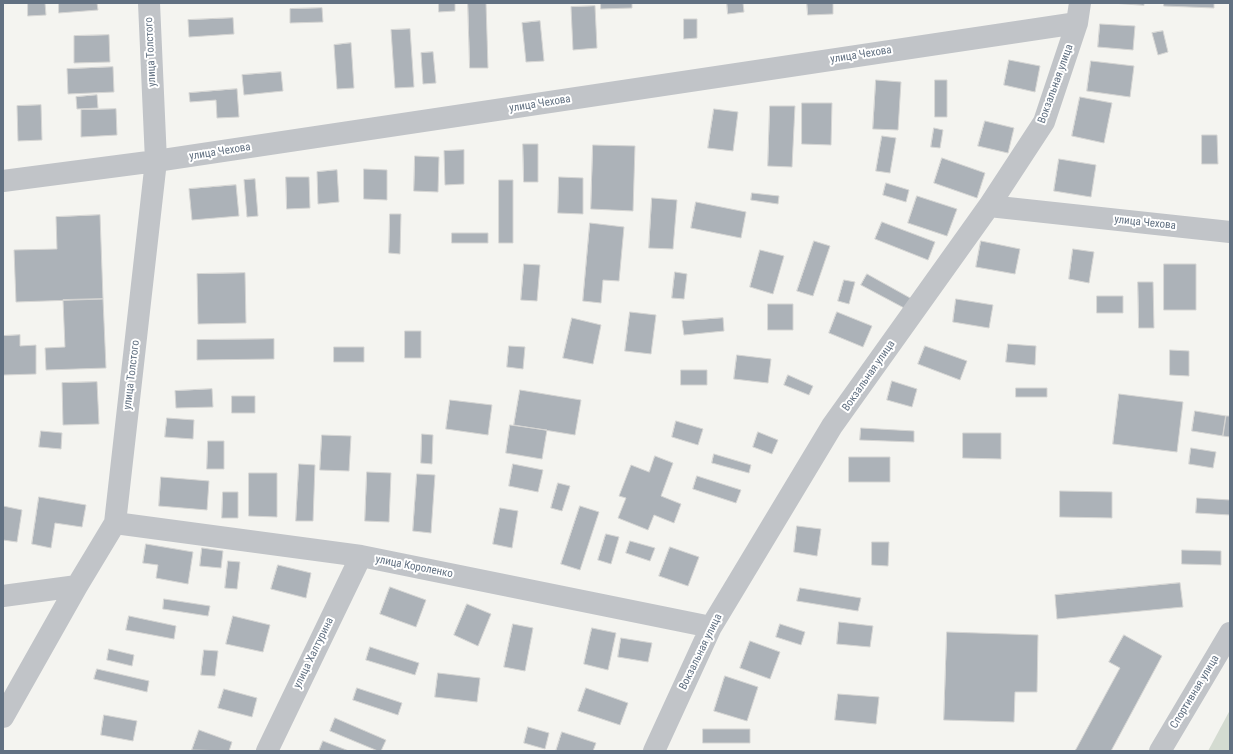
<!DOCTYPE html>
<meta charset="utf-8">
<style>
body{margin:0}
#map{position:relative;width:1233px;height:754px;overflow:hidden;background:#f4f4f0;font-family:"Roboto Condensed",sans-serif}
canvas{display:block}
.frame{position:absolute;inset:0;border:4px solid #627182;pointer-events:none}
</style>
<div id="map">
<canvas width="1233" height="754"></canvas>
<div class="frame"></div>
</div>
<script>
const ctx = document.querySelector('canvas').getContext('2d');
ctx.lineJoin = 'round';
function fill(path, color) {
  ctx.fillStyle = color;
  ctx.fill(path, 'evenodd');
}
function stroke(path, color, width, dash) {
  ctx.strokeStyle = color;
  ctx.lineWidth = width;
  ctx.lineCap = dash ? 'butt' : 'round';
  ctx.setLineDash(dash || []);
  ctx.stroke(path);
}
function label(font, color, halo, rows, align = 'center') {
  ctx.font = font + ' "Roboto Condensed",sans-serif';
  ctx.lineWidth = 4;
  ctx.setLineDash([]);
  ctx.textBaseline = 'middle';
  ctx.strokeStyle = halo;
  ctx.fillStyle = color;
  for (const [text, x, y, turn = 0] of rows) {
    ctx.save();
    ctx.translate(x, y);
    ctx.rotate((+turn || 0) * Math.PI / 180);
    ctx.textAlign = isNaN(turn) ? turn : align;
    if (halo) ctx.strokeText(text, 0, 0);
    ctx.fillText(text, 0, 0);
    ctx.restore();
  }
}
const green = new Path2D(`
 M1230 710V751H1208Z`);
const building = new Path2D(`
 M28 3H45L46 15 28 16Z
 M59 3H97L98 10 59 13Z
 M439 3H455V11L439 12Z
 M468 3H486L488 68H470Z
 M601 3H632V8L601 9Z
 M727 3H743L744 12 728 14Z
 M807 3H833V14L808 15Z
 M1112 3H1144V5Z
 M1164 3H1214V8L1164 6Z
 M595 6 597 48 573 50 571 7Z
 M322 8 323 22 290 23V9Z
 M233 18 234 34 189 37 188 20Z
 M684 19H697V38L684 39Z
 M540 21 544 61 526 62 522 23Z
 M1100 24 1135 26 1133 50 1098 47Z
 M410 29 414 87 395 88 391 30Z
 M1163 31 1168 52 1158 55 1152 33Z
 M109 35 110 62 74 63V36Z
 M351 43 354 88 337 89 334 45Z
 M433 52 436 83 423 84 421 53Z
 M1009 60 1040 66 1035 92 1004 85Z
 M1091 61 1134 66 1130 97 1087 91Z
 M113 67 114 92 68 94 67 69Z
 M281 72 283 91 244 95 242 75Z
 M876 80 901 82 898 130 873 129Z
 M935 80H947V117H935Z
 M237 89 239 117 217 118 216 100 190 102 189 93Z
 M97 95 98 108 77 109 76 97Z
 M1080 97 1112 103 1104 143 1072 136Z
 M802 103H832L831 145 802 144Z
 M41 105 42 140 18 141 17 106Z
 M770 106H795L792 167 768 166Z
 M116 109 117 135 81 137V110Z
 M714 109 738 112 733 151 708 148Z
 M985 121 1014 128 1008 153 978 146Z
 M934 128 943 130 940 148 931 147Z
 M1202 135H1217L1218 164H1202Z
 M882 136 896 138 890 173 876 171Z
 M523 144H538V182H524Z
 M593 145 635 146 633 211 591 209Z
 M464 150V184L445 185 444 151Z
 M415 156 439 157 438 192 414 191Z
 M942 158 985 173 977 198 934 183Z
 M1059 159 1096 165 1091 197 1054 191Z
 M364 169 387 170V200L364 199Z
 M337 170 339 202 318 204 317 172Z
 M286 177H309L310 208 287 209Z
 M559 177 583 178V214L558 213Z
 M255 179 258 216 247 217 244 180Z
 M499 180H513V243H499Z
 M886 183 909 190 906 202 883 195Z
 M236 185 239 216 192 220 189 189Z
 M752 193 779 196 778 204 751 200Z
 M917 196 957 209 947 236 908 223Z
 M652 198 677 200 673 249 649 248Z
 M696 202 746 212 741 238 691 228Z
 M390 214H401L400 254 389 253Z
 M100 215 103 299 16 302 14 250 57 249 56 217Z
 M882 222 935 242 928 260 875 239Z
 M590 223 624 227 619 281 603 280 601 303 583 301Z
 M452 233H488V243H452Z
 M814 241 830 246 813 296 797 291Z
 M981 241 1020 249 1015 274 976 267Z
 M1073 249 1094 252 1089 283 1069 279Z
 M760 250 784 256 773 294 750 287Z
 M524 264 540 265 537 301 521 300Z
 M1164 264H1196V310H1164Z
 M675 272 687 274 684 299 672 298Z
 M245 273 246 323 198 324 197 274Z
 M867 274 912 299 906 309 861 285Z
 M844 280 855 282 849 304 838 301Z
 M1138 282H1153L1154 328H1139Z
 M1097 296H1123V313H1097Z
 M103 299 106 368 46 370 45 348 65 347 63 300Z
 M956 299 993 305 989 328 953 322Z
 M768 304H793V330H768Z
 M630 312 656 315 651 354 625 351Z
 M837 312 872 326 863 347 829 333Z
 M572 318 601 325 593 364 563 358Z
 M723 318 724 331 684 335 682 321Z
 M405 331H421V358H405Z
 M20 335V346L36 345V374L3 375V336Z
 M274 339V359L197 360V340Z
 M1008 344 1036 346 1035 365 1006 362Z
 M509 346 525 347 523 369 507 367Z
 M925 346 967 361 960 380 918 364Z
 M334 347H364V362H334Z
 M1170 350 1189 351V376L1170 375Z
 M737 355 771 359 768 383 734 379Z
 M681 370H707V385H681Z
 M788 375 813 386 809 395 784 385Z
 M892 381 917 389 912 407 887 400Z
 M97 382 99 424 63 425 62 383Z
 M1016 388H1047V397H1016Z
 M212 389 213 407 176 408 175 391Z
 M520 390 581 400 575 435 514 425Z
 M1119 394 1183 402 1177 452 1113 444Z
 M232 396H255V413H232Z
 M450 400 492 405 488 435 446 429Z
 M1195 411 1226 416 1223 436 1192 431Z
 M1226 416H1230V437L1223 436Z
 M167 418 194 420 193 439 165 437Z
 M676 421 703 429 698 445 672 437Z
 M510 425 547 430 542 459 506 453Z
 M861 428 914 431V442L860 440Z
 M41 431 62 433 61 449 39 447Z
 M758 432 778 440 772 454 753 447Z
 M963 433H1001V459L963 458Z
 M422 434 433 435 432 464 421 463Z
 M322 435 351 436 349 471 320 470Z
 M208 441H224V469H207Z
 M1191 448 1216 452 1213 468 1189 464Z
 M714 454 751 465 749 473 712 463Z
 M655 456 673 463 661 496 681 504 674 523 654 515 648 530 618 518 626 498 619 496 631 465 649 472Z
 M849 457H890V482H849Z
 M299 464 315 465 313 521H296Z
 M513 464 543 470 538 492 509 486Z
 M367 472 391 473 389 522 365 521Z
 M249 473H277V517L249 516Z
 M417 474 435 475 431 533 413 531Z
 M697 476 741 490 736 503 693 489Z
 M161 477 209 481 207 510 159 506Z
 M558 483 570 486 562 511 551 508Z
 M1060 491 1112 492V518L1060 517Z
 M223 492H238V518H222Z
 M39 497 86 505 82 527 55 523 51 548 32 544Z
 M1197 498 1230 500V515L1196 513Z
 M3 506 22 510 17 542 3 540Z
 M580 506 599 512 580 570 561 564Z
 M500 508 518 511 512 548 493 544Z
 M797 526 821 529 817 556 794 552Z
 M606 534 619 537 611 564 598 560Z
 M630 541 655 548 650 561 626 553Z
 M872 542H889L888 566 872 565Z
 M146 544 193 552 188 584 156 578 158 565 143 563Z
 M670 547 699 557 688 586 659 576Z
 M202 548 223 551 221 568 200 566Z
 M1182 550 1221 551V565L1182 564Z
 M228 561 240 562 237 589 225 588Z
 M278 565 311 573 306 598 271 589Z
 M1180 583 1183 607 1057 619 1055 595Z
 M390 587 426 600 416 627 380 614Z
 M800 588 861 598 858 611 797 601Z
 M164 599 210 606 208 616 163 609Z
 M467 604 491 614 478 646 454 635Z
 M129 616 176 626 174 639 126 630Z
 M233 616 270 625 263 652 226 644Z
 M839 622 873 626 870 647 837 644Z
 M513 624 533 628 525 671 504 667Z
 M780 624 805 632 801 645 776 637Z
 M592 628 616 633 608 670 584 664Z
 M947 632 1038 635 1037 692H1015L1014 722 944 720Z
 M1124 635 1162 656 1111 751H1075L1120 668 1109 662Z
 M621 638 652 643 648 662 618 657Z
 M750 641 780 652 770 679 740 668Z
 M370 647 419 663 415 675 366 660Z
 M109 649 134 655 132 666 107 660Z
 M204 650 218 651 215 676 201 675Z
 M97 669 149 681 147 692 94 679Z
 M438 673 480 678 477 702 435 697Z
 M725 676 758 687 747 721 714 711Z
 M357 688 402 703 398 715 353 700Z
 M586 688 628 703 620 725 578 711Z
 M224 689 257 698 252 717 218 708Z
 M838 694 879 697 876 724 835 720Z
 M104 715 137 721 133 741 101 735Z
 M335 718 386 740 381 751H378L330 731Z
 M528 727 549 733 545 749 524 743Z
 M703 729H750V743H703Z
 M199 730 232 742 229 751 192 750Z
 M562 732 596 743 593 751H556Z
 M323 741 349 751H319Z`);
const street = new Path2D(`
 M3 181 156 161 1077 23
 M989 206 1230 232
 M115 523 361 556 711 627
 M3 596 77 586
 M3 717 77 586 115 523 156 161 149 3
 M267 751 361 556
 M654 751 711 627 832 426 989 206 1044 122 1077 23 1080 3
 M1160 751 1230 633`);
const streetNames = [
 ["улица Толстого",151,52,-93],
 ["улица Чехова",861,55,-9],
 ["Вокзальная улица",1056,84,-70],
 ["улица Чехова",540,104,-9],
 ["улица Чехова",220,152,-9],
 ["улица Чехова",1145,223,6],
 ["улица Толстого",132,375,-83],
 ["Вокзальная улица",869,376,-55],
 ["улица Короленко",414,567,11],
 ["Вокзальная улица",701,652,-64],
 ["улица Халтурина",314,653,-64],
 ["Спортивная улица",1195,692,-59]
];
fill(green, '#d4dbd1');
fill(building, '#acb2b8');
stroke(building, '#d5d5d3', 1);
stroke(street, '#c1c4c8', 22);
label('11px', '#627182', '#fff', streetNames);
</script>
